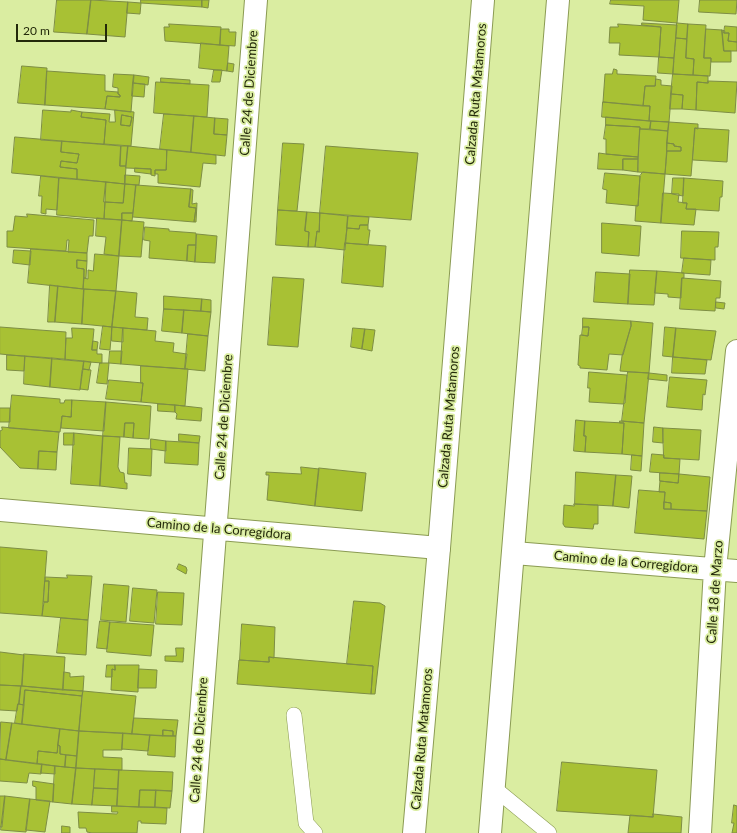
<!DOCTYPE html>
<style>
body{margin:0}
#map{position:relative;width:737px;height:833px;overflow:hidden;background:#daeda1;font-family:Lato,sans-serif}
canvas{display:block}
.scale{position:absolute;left:16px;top:24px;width:91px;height:18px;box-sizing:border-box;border:2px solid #23290a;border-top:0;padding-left:5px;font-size:12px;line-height:14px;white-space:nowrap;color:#23290a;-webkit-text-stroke:3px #daeda1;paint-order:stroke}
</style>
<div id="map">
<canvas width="737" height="833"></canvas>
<div class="scale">20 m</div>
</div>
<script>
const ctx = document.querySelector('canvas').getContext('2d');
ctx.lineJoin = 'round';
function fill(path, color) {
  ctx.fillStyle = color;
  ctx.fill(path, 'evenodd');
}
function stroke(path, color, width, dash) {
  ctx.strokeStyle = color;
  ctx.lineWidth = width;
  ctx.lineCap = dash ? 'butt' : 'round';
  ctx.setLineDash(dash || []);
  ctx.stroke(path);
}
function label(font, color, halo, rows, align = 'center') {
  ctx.font = font + ' Lato,sans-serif';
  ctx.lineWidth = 3.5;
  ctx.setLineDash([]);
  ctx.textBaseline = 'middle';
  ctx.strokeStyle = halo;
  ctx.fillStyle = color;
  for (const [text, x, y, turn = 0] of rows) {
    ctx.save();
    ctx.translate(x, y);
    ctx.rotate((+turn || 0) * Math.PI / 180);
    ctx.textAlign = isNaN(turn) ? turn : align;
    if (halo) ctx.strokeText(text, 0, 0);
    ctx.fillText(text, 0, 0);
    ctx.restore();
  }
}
const building = new Path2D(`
 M57 0H91L87 34 54 32Z
 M91 0 128 2 125 37 87 34Z
 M141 0H202V7L141 3Z
 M202 0H209L208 8 202 7Z
 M611 0H679L677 23 643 20 644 6 610 4Z
 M700 0H737L736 14 699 12Z
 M128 2 141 3 140 14 127 13Z
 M642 23 677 25 674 58 659 57 661 27 642 25Z
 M677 23 688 24 687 39 676 38Z
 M169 24 221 27 220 45 165 41 164 27H169Z
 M618 24 661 27 659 57 619 55 620 43H609L610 27H618Z
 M688 24 706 25 704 58H711L710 76 693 75 694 59 686 58Z
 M725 26 737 27V42L728 41 729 33H724Z
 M221 29H229V32H236L235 46 220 45Z
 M706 29 722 30 724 51H731V62H711V58H704Z
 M722 30 725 31 724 33H729L728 41 737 42V51H724Z
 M676 38 687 39 686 58 694 59 693 75 673 74Z
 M201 43 229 46 227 71 199 68Z
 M659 57 674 58 673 74 658 73Z
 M228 63 234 64 233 72 227 71Z
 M22 66 47 68 45 105 18 103Z
 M614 69 617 70V74L656 76 655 86H645L643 106 603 102 605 74H612Z
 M214 70H222L220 82H212Z
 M47 71 105 75V91L118 92V94L120 95V97L107 96 105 109 45 105Z
 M114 74 134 75 131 112 105 109 107 96 120 97V95L118 94V88L113 87Z
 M673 74 708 76V83L697 82 696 110 682 109 683 95 671 94Z
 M134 75 149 77 148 85 133 83Z
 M161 78 190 80V84L161 82Z
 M656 79 661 80V85L672 86 669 122 649 121 650 106H643L645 86H655Z
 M708 81 737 82 735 113 696 110 697 82 708 83Z
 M156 82 209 85 207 117 154 113Z
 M133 83 145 84 144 97 132 96Z
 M671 94 683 95 682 109H670Z
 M603 102 650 106 649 121 602 117Z
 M43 110 71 112V110L82 112 81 117 106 120 104 144 41 140Z
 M115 110 134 112 131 146 104 144 106 120 81 117 82 112 110 114 109 122H115ZM122 115 132 117 130 126 121 125Z
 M164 114 194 116 191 152 160 149Z
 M122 115 132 117 130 126 121 125Z
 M194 116 215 118 214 134 227 135 225 156 191 152Z
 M606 117 651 121 650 129H640V127L606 125Z
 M215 118 228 119 227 135 214 134Z
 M651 121 669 122 668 131 650 129Z
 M669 122 698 124V129L695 128 691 176 665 174 667 151H681V147L674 146V144L667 143Z
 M606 125 640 127 638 157 606 154V139H604Z
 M695 128 729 130 727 162 693 160Z
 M640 129 668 131 665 174 638 172Z
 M15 137 62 141 61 152 79 154 77 163 61 161 60 167 77 169V179L12 173Z
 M62 141 121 146 120 166H126L125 184 77 179V169L60 167 61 161 77 163 79 154 61 152Z
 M283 143 304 144 297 211 278 210Z
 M667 143 674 144V146L681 147V151H667Z
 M121 146H128L126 166H120Z
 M128 146 167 150 166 170H155V176L151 175V169L126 168Z
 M326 146 418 153 411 220 320 213Z
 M167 150 216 155V164L203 163 200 187 158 183V174H155V170H166Z
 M599 153 606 154 638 157V159H623V170L598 169Z
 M623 159H638V172L623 170Z
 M135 168 151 169V174L135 172Z
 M643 172 665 174 661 223 635 221 636 205 638 206 640 176Z
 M605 173 640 176 638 206 606 203 607 190 603 189Z
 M125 175 140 176 139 185 125 184Z
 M41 176 59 178 57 210 46 209V214L41 213 42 196H39Z
 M59 178 106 182 104 219 57 215Z
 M673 178H684L683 196 672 194Z
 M684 178 723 181 722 197H720L719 211 686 209 687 203H683Z
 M106 182 125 184 123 203 104 202Z
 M125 184 136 185 133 213H122V220L104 219 105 202 123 203Z
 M136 185 191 189 189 207 196 208 194 222 133 217Z
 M191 189 193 190 192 204 197 203 196 222H194L196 208 189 207Z
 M663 193 679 194 678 202 687 203 686 209H696L694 225 661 223Z
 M278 210 307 212 305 231 309 232 308 247 276 245Z
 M307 212 320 213 319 232 317 231 315 247H308L309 232 305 231Z
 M122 213H133L132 221 122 220Z
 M320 213 348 216 345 250 315 247 317 231 319 232Z
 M27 214 94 220 93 236H89L87 253 68 252 69 240H67L66 251 7 247V231H13L15 216 27 217Z
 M348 216 369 217 368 225H360L359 229 347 228Z
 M97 218 122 220 119 256 104 254 106 237 96 236Z
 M122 220 144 222 141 257 119 256Z
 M602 223 641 226 639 256 602 253Z
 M360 225H368V230H370L368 245 345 243 347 228 359 229Z
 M145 227 169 229V231L196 233V245H188L187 261 149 258 150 241 144 240Z
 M682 231 719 232 718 247H715V260L681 258Z
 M197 234 217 236 215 263 195 262Z
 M345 243 386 246 383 287 342 283Z
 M188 245H196L195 262 187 261Z
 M31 249 87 253V261L77 260V268L84 269 83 289 28 283Z
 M14 250 31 251 30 265 13 263Z
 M95 254 119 256 116 291 83 289 84 278 88 279V270L93 271Z
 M684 258 711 260 710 275 682 273Z
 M77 260 87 261 86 278H84V269L77 268Z
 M630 270 657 271 654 305 628 304Z
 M657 271 684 273V278H682L681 298 668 297V294L655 293Z
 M596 272 630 274 628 304 594 302Z
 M273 277 304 279 298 347 268 345Z
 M682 278 721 281 720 298H716L715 311 680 309Z
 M50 285 58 286 55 322H48Z
 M58 286 84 289 82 324 55 322Z
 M84 289 116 291 112 327 82 324Z
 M116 291 137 293 135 317 148 318 147 330 112 327Z
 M164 296 202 299 201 311 164 309Z
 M202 299 211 300V312L201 311Z
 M716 302 725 303 724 309 716 308Z
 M164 309 184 310 182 333 162 331Z
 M184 310 211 312 208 336 182 333Z
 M583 318 631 321V326L623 355 609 354 607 370 580 368V366L578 365 580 335 588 336 589 327H583Z
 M631 321 653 323 649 373 620 371 622 356 631 326Z
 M103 326 112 327 110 350 100 349Z
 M0 327 66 332 65 360 0 354Z
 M112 327 123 328V342L112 341Z
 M583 327H589L588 336 582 335Z
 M665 327 676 328 673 357 663 356Z
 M72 328 94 329 92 350H97V354H102V363L65 360 66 338H72Z
 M123 328 156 331 155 341 174 343 173 352 187 354 185 369 121 364Z
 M353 328 365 329 362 349 351 347Z
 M676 328 716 331 711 360 673 357Z
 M365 329 375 330 372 351 362 349Z
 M188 334 208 336 205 371 185 369Z
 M93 341 98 342 97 350H92Z
 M110 351H122L121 364 109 363Z
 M7 355 25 356 24 371 7 370Z
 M25 356 52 358 50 387 24 384Z
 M673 357 707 360 705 374 672 373Z
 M52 358 84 361 80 390 50 387Z
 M84 361 91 362 89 370 83 369Z
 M100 363H109L107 384 97 383Z
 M141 366 188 369 185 406 141 402 143 383H141Z
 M83 369 91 370 88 390 80 389 82 371Z
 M589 372 627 375 625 403 623 404 589 402 590 388H588Z
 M628 372 649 373 644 423 622 421Z
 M649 373 667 375V381L648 379Z
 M670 377 707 380 705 395 703 394 702 410 667 407Z
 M109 380 143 383 141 402 106 399Z
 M12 395 60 399V403H64L65 400H72L71 417 62 416 60 432 9 428Z
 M72 400 106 402 104 431 61 428 62 416 71 417Z
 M106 402 151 406 149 439 133 438 134 423H125L124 437 103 436Z
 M158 404 175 405V412L158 411Z
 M175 405 202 408 201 421 176 419 177 414 175 412Z
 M0 408H10V422H0Z
 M576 420 585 421 584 436H586L585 452 574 451Z
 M585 421 624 423 622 454 585 452 586 436H584Z
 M620 421 644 423 642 456 622 454 624 423H620Z
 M125 423H134L133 438 124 437Z
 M2 427 59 432 57 452 39 451 38 469 20 468 0 447V431L2 430Z
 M654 427 663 428V443L653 442Z
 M663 428 701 430 699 460 664 458Z
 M64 433H74V445H64Z
 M74 433 103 436 100 486 71 484Z
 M179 434 200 436 199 443 179 441Z
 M103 436 120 437 118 467 120 472 124 473 125 483H127V489L100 486Z
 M151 439 166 441V451L151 449Z
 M166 441 199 443 198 465 165 463Z
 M129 448 152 449 151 476 128 474Z
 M39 451 57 452 56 470 38 469Z
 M652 454 664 455V458L680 459 679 474 650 472Z
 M632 455 642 456 641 471 631 470Z
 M301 467 319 469 315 506 267 500 269 475H266V472L301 474Z
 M319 468 366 473 362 511 315 506Z
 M576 472 616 475 613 506 575 504Z
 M660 473 679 474 678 483 660 481Z
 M679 474 710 477 707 511 671 509V503L664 502 665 492H659L660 481 678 483Z
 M616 475 632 476 629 508 613 506Z
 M639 490 665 492 664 509 707 511 704 539 635 533Z
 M664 502 671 503V509H664Z
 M574 504 598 505V524H594L593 529 565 527 563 524 564 505 574 506Z
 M0 547 47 551 42 616 0 613Z
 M179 564 186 567 187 570 186 574 177 569Z
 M67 575 92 576 88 620 42 616 44 602H48L49 581H45V577L67 578Z
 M45 581H49L48 602H44Z
 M104 584 129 586 126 622 101 620Z
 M133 588 157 590 154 623 130 621Z
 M158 592 184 593 182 625 156 624Z
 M354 601 380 603 385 606 375 694H371L373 666 347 664Z
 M61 618 88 620 86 655 57 653Z
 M100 621 110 622 107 649 97 648Z
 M110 622 154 625 151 656 107 652Z
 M242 624 275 627 274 658 269 657V662L240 660Z
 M176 648H184L183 662 165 661V656H176Z
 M0 652 24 655 22 686 0 685Z
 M24 654 65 657 63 690 22 686Z
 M269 657 373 666 371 694 237 684 239 660 269 662Z
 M107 665H115V670L112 669V677H106Z
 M115 665H139L138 692 111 690 112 669 115 670Z
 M139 669 157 670 156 688H138Z
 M64 672 70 673V677L84 676 83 691 63 690Z
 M0 685 21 686 19 704H18L17 711 0 710Z
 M21 686 83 691 82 696 25 690 24 705 19 704Z
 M25 690 82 696 79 731 22 724Z
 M83 691 136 696 132 734 79 731Z
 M18 704 24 705 22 724 15 723Z
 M134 718 178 720 176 736H173V731L163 730V736L132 734Z
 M1 722 12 723 6 760 0 759Z
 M12 723 60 729 57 753 38 751 37 764 6 760Z
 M60 729 79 731 77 756 60 754V746L58 745Z
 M163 730 173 731V736H163Z
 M79 731 123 733 122 750H103V757L122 758V770L76 768Z
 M123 733 150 735 148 751 122 749Z
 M150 735 176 736 175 757 148 755Z
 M58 745 60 746V754L66 755 65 767 37 764 38 751 57 753Z
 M66 755 77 756 76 768 65 767Z
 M0 759 42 764 41 774 29 773 27 783 0 781Z
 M562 762 657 770 653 817 557 811Z
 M42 764 55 766V774L41 773Z
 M55 766 76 768 72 804 53 802Z
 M76 768 95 769 92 805 72 804Z
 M95 769 119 770 118 789 94 788Z
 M119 770 173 772 172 791 140 790 139 807 117 806Z
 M33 781 54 784 53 802 36 800V787L33 786Z
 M94 788 118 789 117 806 92 805Z
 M140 790H156L155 807H139Z
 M156 790 172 791 170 808 155 807Z
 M0 796H5L2 827H0Z
 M5 796 30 799 26 832 1 830Z
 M30 799 50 801 45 832 26 830Z
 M734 805 737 806V833H732L734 823H732Z
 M112 806 167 808 166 824 141 823V821H138L137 833H92L87 832 86 828H79L78 812 117 814 118 812H112Z
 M653 814 682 817 681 833H628L630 815 653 817Z
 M62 826 70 827V833H62Z`);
const service = new Path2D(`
 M294 715 306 823 315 833
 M494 788 549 833`);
const minor = new Path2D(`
 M0 510 439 548
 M514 553 737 571
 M192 833 256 0
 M700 833 715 569 737 351`);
const primary = new Path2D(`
 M414 833 439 548 483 0
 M490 833C514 555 534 278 558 0`);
const streetNames = [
 ["Calle 24 de Diciembre",249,93,-86],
 ["Calzada Ruta Matamoros",476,94,-85],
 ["Calle 24 de Diciembre",224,417,-86],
 ["Calzada Ruta Matamoros",449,417,-85],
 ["Camino de la Corregidora",219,529,5],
 ["Camino de la Corregidora",626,562,5],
 ["Calle 18 de Marzo",715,592,-86],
 ["Calzada Ruta Matamoros",422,739,-85],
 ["Calle 24 de Diciembre",199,740,-86]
];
fill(building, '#a8c134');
stroke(building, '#7d8d44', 1);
stroke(service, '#8b9b53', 16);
stroke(minor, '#8b9b53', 24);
stroke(primary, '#8b9b53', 24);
stroke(service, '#fff', 15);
stroke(minor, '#fff', 22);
stroke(primary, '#fff', 22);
label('13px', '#23290a', '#daeda1', streetNames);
</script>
